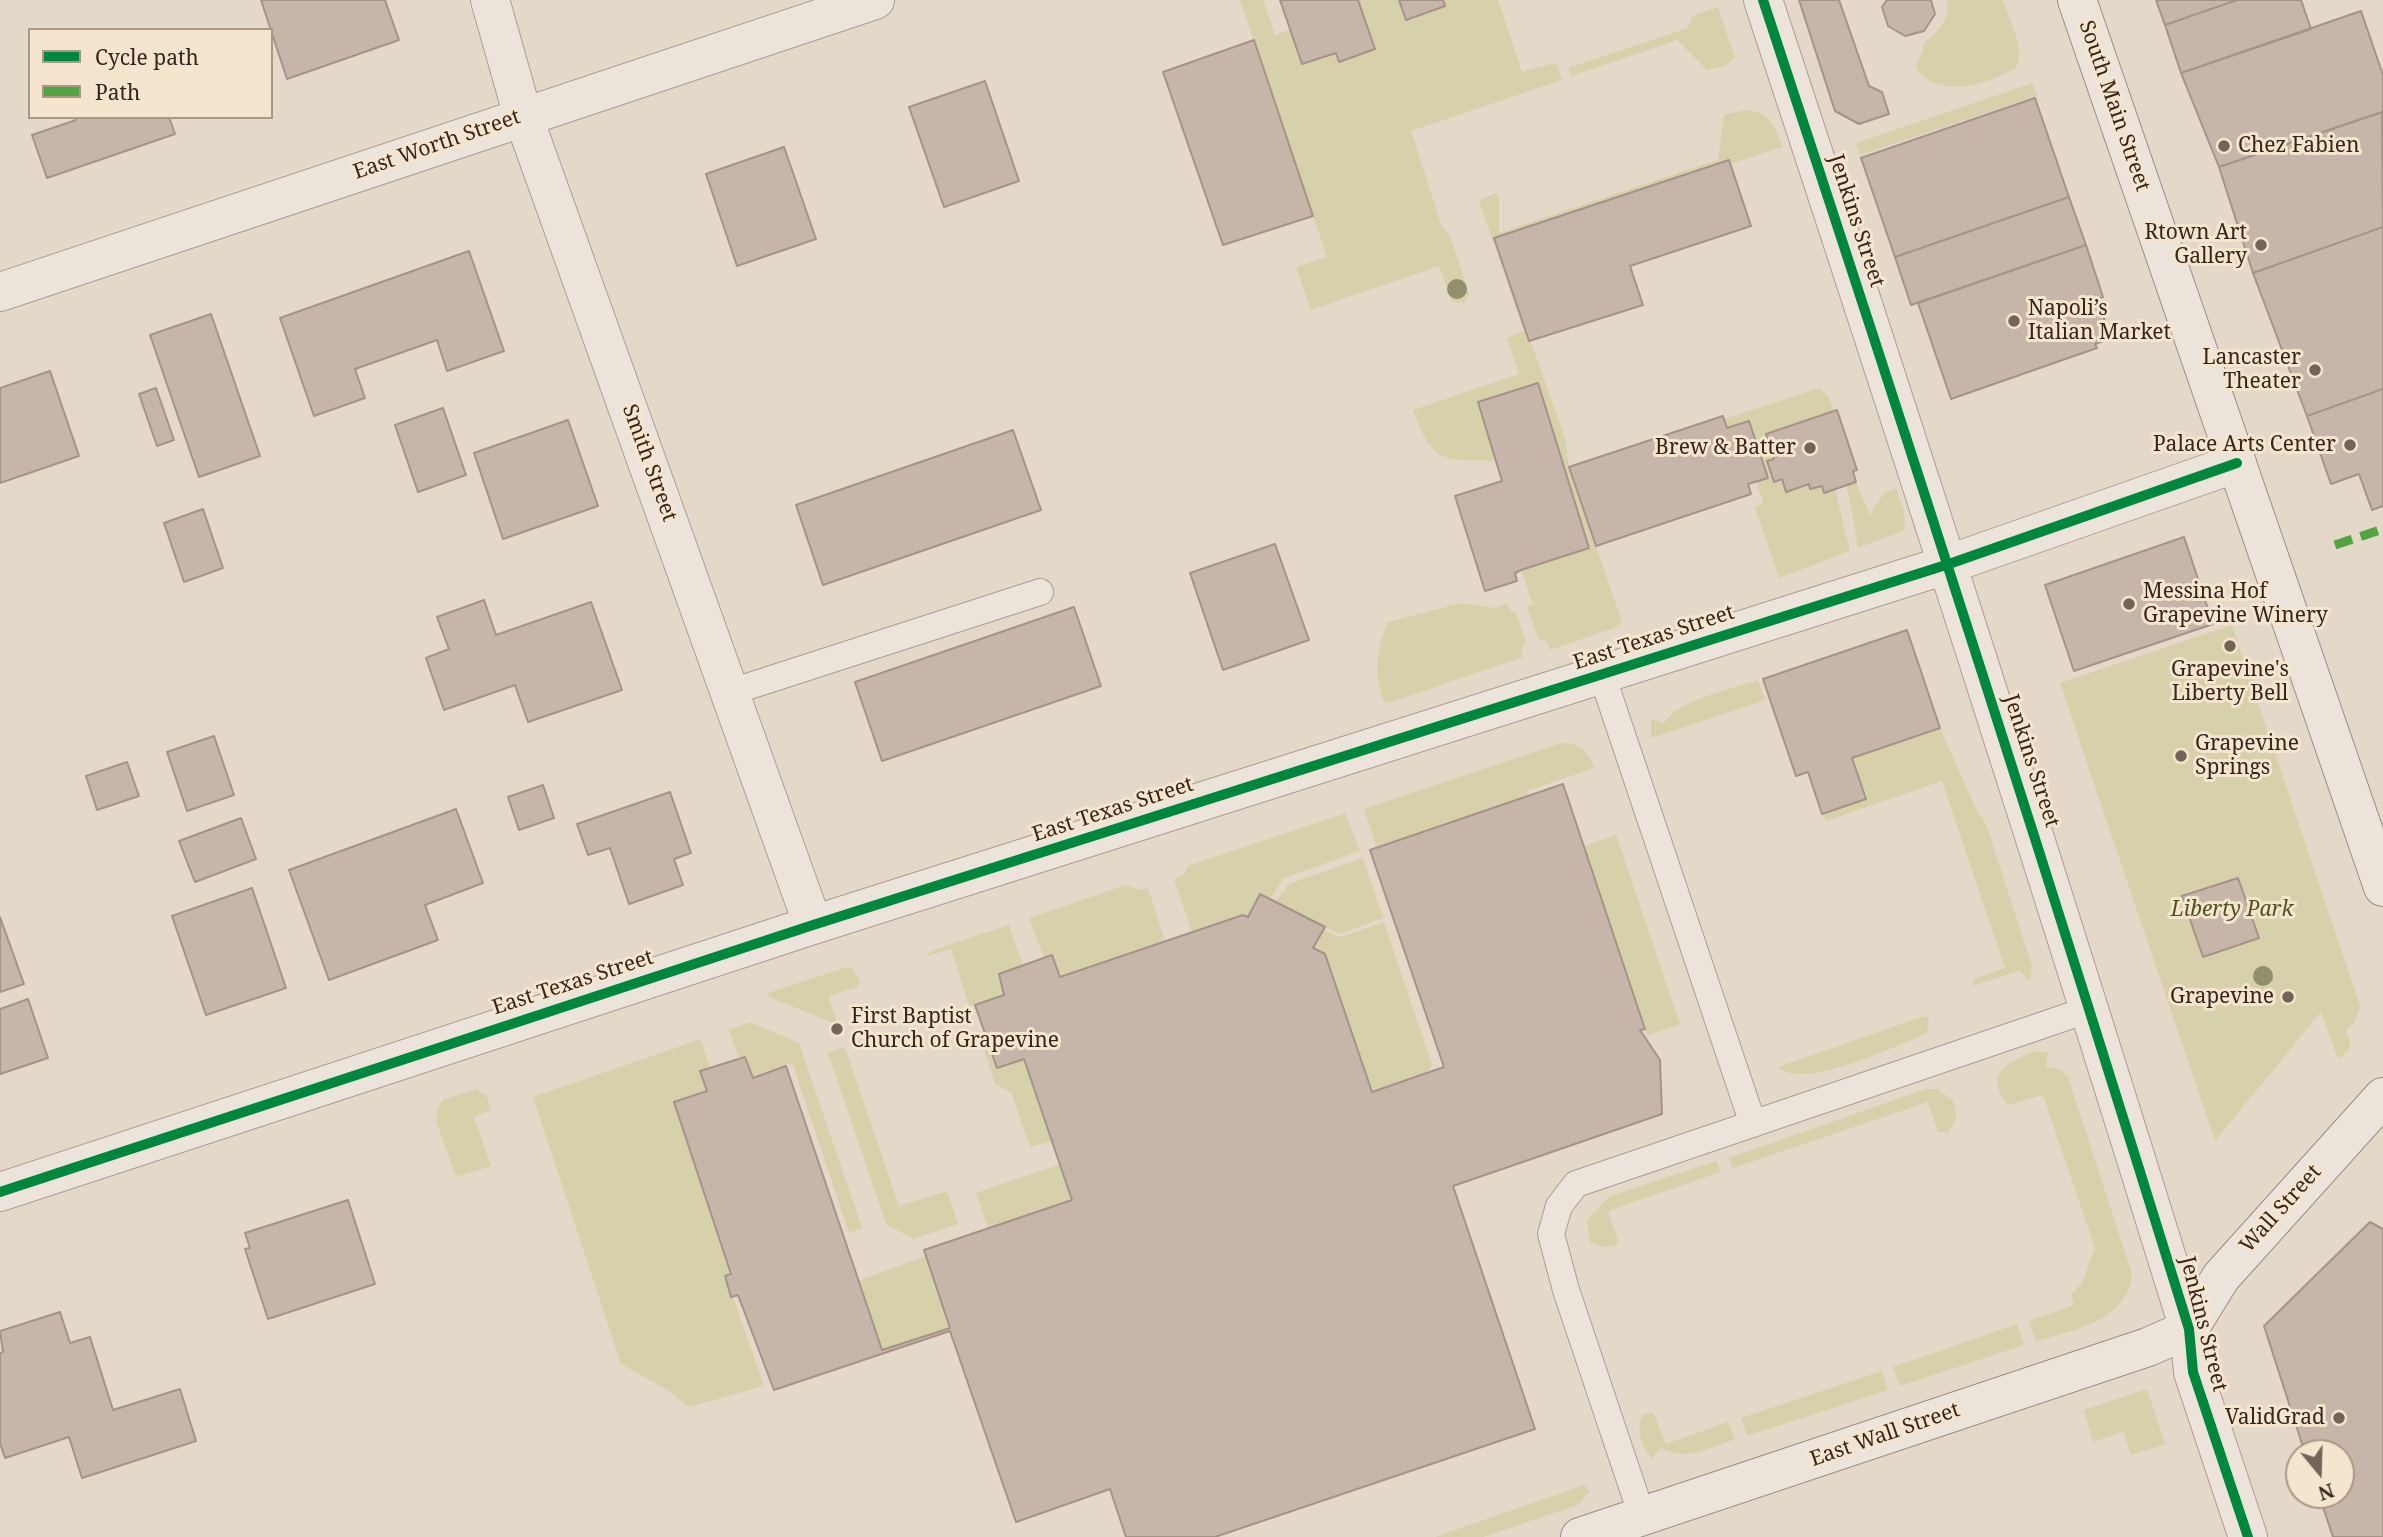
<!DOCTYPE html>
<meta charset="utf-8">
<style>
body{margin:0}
#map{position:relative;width:2383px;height:1537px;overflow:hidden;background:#e4d8c9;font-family:"Noto Serif",serif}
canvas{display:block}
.legend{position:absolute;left:28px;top:28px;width:245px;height:91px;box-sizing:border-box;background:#f6e5ce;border:2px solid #aa9886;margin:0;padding:9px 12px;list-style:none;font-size:21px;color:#37251b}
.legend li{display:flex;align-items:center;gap:14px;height:35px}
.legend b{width:35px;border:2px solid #aa9886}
.north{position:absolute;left:2285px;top:1439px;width:70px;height:70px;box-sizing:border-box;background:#f6e5ce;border:2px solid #aa9886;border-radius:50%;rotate:161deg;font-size:19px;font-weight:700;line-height:28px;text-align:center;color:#37251b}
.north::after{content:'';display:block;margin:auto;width:24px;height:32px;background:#746458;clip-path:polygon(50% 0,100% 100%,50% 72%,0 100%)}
</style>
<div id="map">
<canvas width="2383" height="1537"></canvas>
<ul class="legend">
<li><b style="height:9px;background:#00873e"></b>Cycle path</li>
<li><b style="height:9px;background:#53a340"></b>Path</li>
</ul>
<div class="north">N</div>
</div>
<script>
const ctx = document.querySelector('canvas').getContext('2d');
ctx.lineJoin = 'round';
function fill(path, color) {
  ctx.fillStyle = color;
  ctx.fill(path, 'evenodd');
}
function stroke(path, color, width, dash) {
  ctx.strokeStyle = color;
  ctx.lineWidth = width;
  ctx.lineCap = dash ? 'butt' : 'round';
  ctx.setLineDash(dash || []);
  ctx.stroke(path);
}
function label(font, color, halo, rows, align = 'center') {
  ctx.font = font + ' "Noto Serif",serif';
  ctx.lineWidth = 6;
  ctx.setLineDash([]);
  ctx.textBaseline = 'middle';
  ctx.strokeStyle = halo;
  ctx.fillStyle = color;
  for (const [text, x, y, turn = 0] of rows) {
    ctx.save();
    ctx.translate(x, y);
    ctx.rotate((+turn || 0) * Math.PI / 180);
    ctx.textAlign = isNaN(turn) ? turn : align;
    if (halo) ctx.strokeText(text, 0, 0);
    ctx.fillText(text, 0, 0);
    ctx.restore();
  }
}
const green = new Path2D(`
 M1240 0H1263L1275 35 1290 30 1302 64 1336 53 1340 61 1375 49 1358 0H1399L1406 19 1445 6 1443 0H1498L1522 72 1551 64 1557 65 1562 80 1411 131 1442 227 1450 236 1469 294 1465 303 1452 302 1439 266 1311 310 1296 267 1327 257Z
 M1947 0H2003C2009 20 2027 50 2015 69 1987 84 1938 100 1916 68 1917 59 1924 53 1924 43 1938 31 1951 19 1947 0Z
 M1718 7 1735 58 1726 65 1707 70 1677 40 1572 76 1568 68 1688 28 1692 16Z
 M2033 83 2037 96 1860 155 1856 143Z
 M1745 110C1770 112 1775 125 1782 147L1730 164 1728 161 1494 238 1565 438 1569 467 1622 622 1617 627 1550 650 1547 642 1538 638 1527 607 1533 604 1521 570 1589 548 1538 384 1497 461C1442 460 1433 464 1413 410L1519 374 1507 338 1524 331 1479 201 1495 193 1499 196V233L1698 166 1718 160 1724 115Z
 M1819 388 1828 396 1835 411 1766 434 1786 492 1809 484 1811 489 1822 486 1835 489 1850 551 1779 578 1755 507 1763 503 1756 482 1767 478 1749 421 1727 428 1724 419Z
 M1856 482 1870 515 1884 493 1896 488 1904 511 1905 530 1858 548 1847 485Z
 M1461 603 1495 608 1507 604 1510 611H1515L1526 641 1521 651 1523 657 1389 703 1383 700C1374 672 1376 650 1388 622Z
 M2232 625 2360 1006 2354 1024 2349 1026 2346 1033 2351 1041 2348 1051 2338 1059 2321 1012 2215 1141 2060 683Z
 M1758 680 1765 700 1651 738V719L1664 723C1678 700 1732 689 1758 680Z
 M1940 728 1975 807 1986 824 2032 966 2030 980 2019 971 1972 986 1974 979 2005 968 1942 781 1826 821 1822 814 1866 799 1852 758Z
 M1562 743C1580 742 1589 752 1594 768L1527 791 1528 796 1377 848 1364 809Z
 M1345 813 1360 851 1284 878 1270 899 1260 894 1248 917 1243 915 1192 932 1174 879 1183 875 1189 865Z
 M1616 835 1680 1024 1647 1036 1584 846Z
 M1363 858 1383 918 1340 934 1275 902 1289 884Z
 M1126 885 1141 890 1148 888 1165 941 1060 977 1053 956 1044 958 1029 918Z
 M1384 922 1432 1065 1427 1073 1372 1092 1325 954 1313 948 1323 930 1341 937Z
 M1009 925 1023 966 1000 974 1004 995 969 1006 951 949 925 957 933 950Z
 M847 967 853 969 860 981 858 987 828 996 838 1025 769 997 768 993Z
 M1924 1016 1929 1018 1927 1032 1919 1037C1889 1048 1803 1091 1778 1067Z
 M750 1022 799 1043 862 1228 849 1233 793 1065 786 1063V1066L753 1078 745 1057 739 1058 729 1030Z
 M701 1039 710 1068 700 1072 707 1091 674 1102 731 1274 726 1276 764 1386 689 1407 664 1388 621 1364 533 1097Z
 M989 1043 1024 1059 1052 1141 1030 1147 1011 1092 995 1084 983 1045Z
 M845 1047 899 1206 947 1191 958 1224 913 1239 886 1224 828 1053Z
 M2037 1051 2048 1052 2046 1066 2061 1070 2068 1077 2132 1274C2127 1322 2074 1329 2036 1342L2029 1321 2074 1305 2071 1294 2082 1283 2095 1248 2043 1095 2008 1105C1982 1072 2009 1061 2037 1051Z
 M476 1089 487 1097 491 1110 474 1117 491 1166 460 1176 455 1174 436 1121 438 1107 443 1100Z
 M1926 1089H1938L1953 1101 1957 1118 1948 1132H1938L1928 1102 1733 1168 1729 1158Z
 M1717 1161 1720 1172 1608 1211 1618 1241 1614 1246 1601 1247 1590 1242 1587 1220 1610 1196Z
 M1060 1164 1072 1200 988 1228 976 1193Z
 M926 1256 950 1328 882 1350 858 1281Z
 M2017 1324 2024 1345 1900 1386 1893 1367Z
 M1882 1371 1888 1390 1747 1436 1741 1418Z
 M2147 1389 2165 1444 2131 1455 2123 1432 2093 1442 2084 1410Z
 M1653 1412 1666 1444 1728 1422 1735 1439C1710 1448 1686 1462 1661 1448L1652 1458C1642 1449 1635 1427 1643 1415Z
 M1584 1485 1590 1491 1578 1505 1483 1537H1435Z`);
const building = new Path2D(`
 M261 0H385L399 40 287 79Z
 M1280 0H1358L1375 49 1339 62 1336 53 1302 64Z
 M1399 0H1443L1445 6 1406 20Z
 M1799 0H1839L1869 86 1882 92 1889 114 1859 124 1835 111Z
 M1887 0H1931L1935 14 1924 31 1905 36 1888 26 1882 7Z
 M2156 0H2237L2165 25Z
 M2237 0H2301L2311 29 2181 73 2165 25Z
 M2361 11 2383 75V112L2219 167 2181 73Z
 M1254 40 1313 216 1223 245 1163 72Z
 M985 81 1019 181 944 207 909 107Z
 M2035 98 2069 197 1895 257 1861 158Z
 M2382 112 2383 227 2253 273 2219 167Z
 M75 117H169L175 134 47 178 32 135 76 120Z
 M784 147 816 239 737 266 706 174Z
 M1729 160 1751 226 1630 266 1643 305 1529 341 1494 238Z
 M2069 197 2086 245 1911 305 1895 257Z
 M2383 227V389L2307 416 2253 273Z
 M2086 245 2103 297 2097 299 2111 338 2095 344 2097 348 1951 399 1918 303Z
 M469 251 504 351 447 371 437 340 355 369 365 398 314 416 280 318Z
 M211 314 260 456 199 477 150 335Z
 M50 371 79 456 0 483V388Z
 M1538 383 1589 548 1521 570 1515 573 1517 581 1485 591 1455 496 1502 481 1478 402Z
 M156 388 174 440 157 446 139 394Z
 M2383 389V506L2372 510 2359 474 2331 484 2307 416Z
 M443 408 466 475 418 492 395 425Z
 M1837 410 1857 470 1853 471 1856 482 1824 493 1822 486 1810 489 1809 484 1786 492 1782 479 1774 482 1767 461 1774 459 1766 434Z
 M1723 416 1727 428 1749 421 1768 478 1748 484 1751 494 1596 546 1569 467Z
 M568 420 598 506 503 539 474 453Z
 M1013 430 1041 510 823 585 796 505Z
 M203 509 223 568 184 582 164 523Z
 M2184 537 2213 624 2074 671 2045 585Z
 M1275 544 1309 640 1223 670 1190 573Z
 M484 600 496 635 591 602 622 690 528 722 515 685 444 710 426 658 449 649 437 617Z
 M1074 607 1101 686 882 761 855 682Z
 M1907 630 1940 728 1852 758 1866 799 1822 814 1808 772 1796 776 1763 679Z
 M214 736 234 795 187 811 167 752Z
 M127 762 139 796 97 810 86 776Z
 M1563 784 1645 1029 1640 1030 1660 1060 1662 1114 1453 1186 1535 1429 1215 1537H1126L1110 1489 1016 1522 950 1331 774 1390 738 1295 731 1297 725 1276 731 1274 674 1102 707 1091 700 1071 745 1057 753 1078 786 1066 882 1350 950 1328 924 1250 1072 1200 1024 1059 997 1068 975 1005 1004 995 999 974 1052 955 1060 977 1243 915 1248 917 1260 894 1325 927 1313 948 1325 954 1372 1092 1444 1067 1370 850Z
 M543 785 554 818 519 830 508 797Z
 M670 792 691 853 674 859 683 885 629 904 610 848 588 855 577 824Z
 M456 809 483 883 425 905 438 940 329 980 289 870Z
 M241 818 256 859 195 882 179 841Z
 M2238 878 2259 938 2203 957 2182 896Z
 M252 888 286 988 206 1015 172 916Z
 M0 917 24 984 0 992Z
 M28 999 48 1058 0 1074V1009Z
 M348 1200 375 1284 268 1319 245 1249 250 1248 245 1233Z
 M2370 1222 2383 1229V1537H2333L2319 1495H2341V1453H2305L2264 1326Z
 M60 1312 70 1343 90 1337 113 1410 180 1389 196 1441 82 1478 69 1437 5 1458 0 1443V1353L3 1352 0 1331Z`);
const lane = new Path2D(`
 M1602 675 1753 1124
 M731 692 1040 592
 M1642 1516 1566 1290 1551 1234 1559 1206 1576 1184 2090 1009`);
const street = new Path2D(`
 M490 0 523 116 813 925
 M1763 0C1909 442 2051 884 2189 1329L2193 1372 2248 1537
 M0 292 875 0
 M0 1192 813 925 1949 564 2237 463`);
const secondary = new Path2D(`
 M2077 0 2383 887
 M1580 1537 2148 1347 2189 1329 2221 1277 2383 1097`);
const quiet = new Path2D(`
 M2335 545 2383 529`);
const cycleway = new Path2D(`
 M1763 0C1909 442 2051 884 2189 1329L2193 1372 2248 1537
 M0 1192 813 925 1949 564 2237 463`);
const trees = [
 [1457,289],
 [2263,976]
];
const markers = [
 [2224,146,7,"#746458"],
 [2261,245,7,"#746458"],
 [2014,321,7,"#746458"],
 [2315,370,7,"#746458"],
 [2350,445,7,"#746458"],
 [1810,448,7,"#746458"],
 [2129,604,7,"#746458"],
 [2230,646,7,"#746458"],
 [2181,756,7,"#746458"],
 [2288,997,7,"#746458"],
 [837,1029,7,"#746458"],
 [2339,1418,7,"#746458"]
];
const streetNames = [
 ["South Main Street",2114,106,71],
 ["East Worth Street",437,145,-19],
 ["Jenkins Street",1856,221,72],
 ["Smith Street",649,463,70],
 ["East Texas Street",1654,638,-18],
 ["Jenkins Street",2031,761,72],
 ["East Texas Street",1113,810,-18],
 ["East Texas Street",573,983,-18],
 ["Wall Street",2281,1209,-48],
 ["Jenkins Street",2203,1324,76],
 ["East Wall Street",1885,1435,-19]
];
const poiNames = [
 ["Chez Fabien",2238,146,"left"],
 ["Rtown Art",2247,233],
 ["Gallery",2247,257],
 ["Napoli’s",2028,309,"left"],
 ["Italian Market",2028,333,"left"],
 ["Lancaster",2301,358],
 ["Theater",2301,382],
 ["Palace Arts Center",2336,445],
 ["Brew & Batter",1796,448],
 ["Messina Hof",2143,592,"left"],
 ["Grapevine Winery",2143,616,"left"],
 ["Grapevine's",2230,670,"center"],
 ["Liberty Bell",2230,694,"center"],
 ["Grapevine",2195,744,"left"],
 ["Springs",2195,768,"left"],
 ["Grapevine",2274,997],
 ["First Baptist",851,1017,"left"],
 ["Church of Grapevine",851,1041,"left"],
 ["ValidGrad",2325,1418]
];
const parkNames = [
 ["Liberty Park",2232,910]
];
fill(green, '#d7d1ab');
fill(building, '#c8b5aa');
stroke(building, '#a49389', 2);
stroke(lane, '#a99d93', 28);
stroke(street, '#a99d93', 40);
stroke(secondary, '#988d83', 40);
stroke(lane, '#ece4db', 26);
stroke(street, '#ece4db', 38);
stroke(secondary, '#ece4db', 38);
stroke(quiet, '#53a340', 9, [18, 9]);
stroke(cycleway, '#00873e', 10);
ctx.fillStyle = '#928f6d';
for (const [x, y] of trees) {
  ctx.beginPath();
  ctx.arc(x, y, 10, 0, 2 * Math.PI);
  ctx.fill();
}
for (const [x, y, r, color] of markers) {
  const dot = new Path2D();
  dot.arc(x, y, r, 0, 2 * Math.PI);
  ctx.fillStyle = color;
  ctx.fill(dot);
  stroke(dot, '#f6e5ce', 2.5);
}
label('21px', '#37251b', '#f6e5ce', streetNames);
label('21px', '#37251b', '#f6e5ce', poiNames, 'right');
label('italic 21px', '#4e5421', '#f6e5ce', parkNames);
</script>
